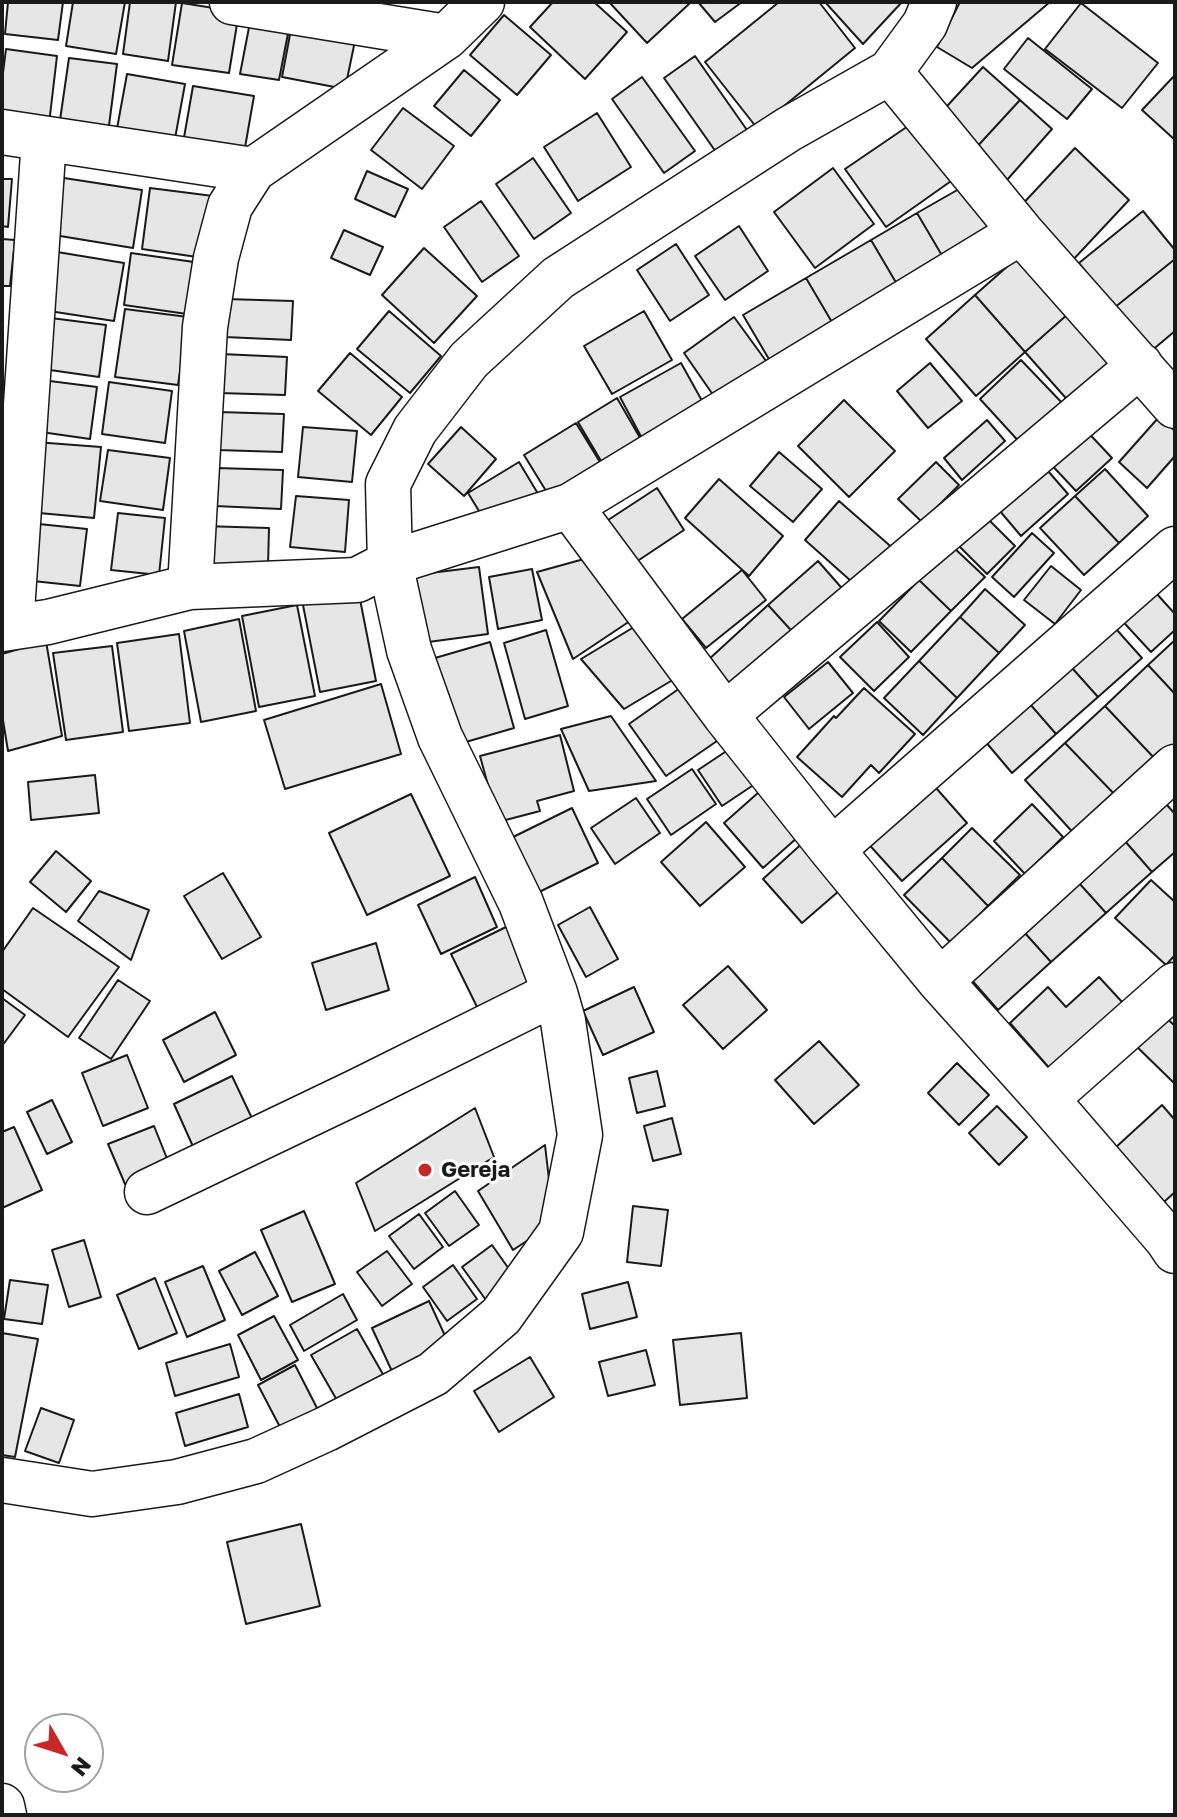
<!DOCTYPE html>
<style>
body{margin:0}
#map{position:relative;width:1177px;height:1817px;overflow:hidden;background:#fff;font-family:"Golos Text",sans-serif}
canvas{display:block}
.frame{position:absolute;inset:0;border:4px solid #1a1a1a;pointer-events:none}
.north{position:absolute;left:24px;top:1713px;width:80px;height:80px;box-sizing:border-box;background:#fff;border:2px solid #a3a3a3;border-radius:50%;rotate:129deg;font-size:22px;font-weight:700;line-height:32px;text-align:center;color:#1a1a1a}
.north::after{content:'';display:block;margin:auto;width:28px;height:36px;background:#c62828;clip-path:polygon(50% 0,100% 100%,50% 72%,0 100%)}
</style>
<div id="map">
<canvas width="1177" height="1817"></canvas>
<div class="frame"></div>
<div class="north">N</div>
</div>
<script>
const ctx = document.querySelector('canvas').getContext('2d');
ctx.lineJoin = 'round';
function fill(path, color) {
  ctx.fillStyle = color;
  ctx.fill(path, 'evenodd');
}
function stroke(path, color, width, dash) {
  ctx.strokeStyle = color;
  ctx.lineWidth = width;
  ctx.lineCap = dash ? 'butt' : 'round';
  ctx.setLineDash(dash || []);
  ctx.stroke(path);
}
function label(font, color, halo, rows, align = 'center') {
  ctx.font = font + ' "Golos Text",sans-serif';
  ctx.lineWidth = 6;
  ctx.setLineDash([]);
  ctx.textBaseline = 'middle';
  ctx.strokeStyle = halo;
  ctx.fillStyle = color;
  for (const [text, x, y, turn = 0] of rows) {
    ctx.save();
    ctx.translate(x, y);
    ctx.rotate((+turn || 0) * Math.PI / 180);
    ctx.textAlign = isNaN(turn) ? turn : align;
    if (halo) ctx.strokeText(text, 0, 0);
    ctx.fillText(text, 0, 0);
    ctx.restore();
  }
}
const building = new Path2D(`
 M8 2H63L58 40 5 34Z
 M73 2H125L116 54 66 46Z
 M130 2H176L168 61 123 54Z
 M553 2H594L627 32 585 79 530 27Z
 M609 2H687L689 4 647 43Z
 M698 2H742L715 22Z
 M779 2H819L855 48 757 128 705 62Z
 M825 2H902L863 44Z
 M960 2H1050L972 68 937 47Z
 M182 3 239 12 229 73 172 65Z
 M1081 3 1158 63 1122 108 1045 49Z
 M504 15 551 55 517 95 470 55Z
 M251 17 290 23 279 80 240 74Z
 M292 24 356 36 345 89 282 77Z
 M1028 38 1092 89 1067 119 1004 69Z
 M6 49 57 56 49 124 2 118V81Z
 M695 56 747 130 716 152 664 78Z
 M69 58 117 64 108 133 59 127Z
 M983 67 1020 100 974 150 937 117Z
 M464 70 500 100 471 136 434 106Z
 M127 74 185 84 174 144 116 134Z
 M1175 75V140L1142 110Z
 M642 77 695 151 664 173 612 99Z
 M193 86 254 96 243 159 182 149Z
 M1020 100 1052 129 1007 180 974 150Z
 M403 108 454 146 422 189 371 150Z
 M597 113 631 167 578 201 544 147Z
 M914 122 954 179 886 227 845 169Z
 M1075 148 1129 200 1071 262 1017 210Z
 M533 158 571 213 534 239 496 184Z
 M833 168 874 224 815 268 774 212Z
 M367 171 408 189 395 217 355 199Z
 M64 178 142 190 133 248 54 235Z
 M2 179H12L8 227 2 226Z
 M966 185 995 236 947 264 917 213Z
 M150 188 213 196 204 258 142 249Z
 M481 201 519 256 482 282 444 227Z
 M1143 211 1175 250V259L1114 308 1079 263Z
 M917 213 947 264 901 291 871 240Z
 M739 226 768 271 725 300 695 256Z
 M344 230 383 247 370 275 331 258Z
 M2 239 15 240 10 286H2Z
 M871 240 901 291 836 329 806 278Z
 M676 244 709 295 670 321 637 270Z
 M424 248 477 296 434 343 382 295Z
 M45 250 124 263 114 321 36 309Z
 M131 253 194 262 187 314 124 305Z
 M1018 257 1068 314 1025 352 975 295Z
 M1175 259V331L1150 352 1114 308Z
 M806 278 836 329 773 366 743 315Z
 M975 295 1025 352 976 396 926 339Z
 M226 299 293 301 291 340 225 337Z
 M125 309 188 317 178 385 115 377Z
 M389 311 441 356 410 393 357 349Z
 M644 311 672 360 612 394 584 346Z
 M1068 314 1115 367 1072 405 1025 352Z
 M43 317 106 325 99 377 36 368Z
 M734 317 769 365 718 402 684 353Z
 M350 353 402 397 371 435 318 391Z
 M221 354 287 357 285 395 219 393Z
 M1021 360 1065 406 1023 446 980 399Z
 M681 363 706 408 644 442 620 397Z
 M930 363 962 401 928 428 897 391Z
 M34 379 97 387 90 439 27 430Z
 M109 382 172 391 165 443 102 434Z
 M617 398 643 443 604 466 578 422Z
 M844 400 895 451 849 497 798 446Z
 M219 412 284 414 282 452 217 450Z
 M1159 417 1175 431V456L1147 488 1119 462Z
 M987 420 1005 441 962 480 944 458Z
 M576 423 603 467 551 499 524 455Z
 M1082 426 1112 458 1076 491 1046 459Z
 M303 427 357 431 352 482 298 477Z
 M461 427 496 459 464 496 428 464Z
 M35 442 101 447 94 518 28 512Z
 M108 450 170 458 163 510 100 501Z
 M779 452 822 489 793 522 750 486Z
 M519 462 540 497 490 529 468 493Z
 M936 462 959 485 922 522 898 499Z
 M1041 463 1068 494 1021 536 994 504Z
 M217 468 283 470 281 509 215 506Z
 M1105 469 1148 516 1119 543 1075 496Z
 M719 479 783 536 749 576 685 518Z
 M657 488 684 530 633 564 605 522Z
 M296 496 349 500 345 552 290 547Z
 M1075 496 1119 543 1084 575 1040 528Z
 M839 501 896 551 861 590 805 540Z
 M118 513 165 518 159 575 111 570Z
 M983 514 1015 546 987 574 955 542Z
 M39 524 87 529 80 586 33 581Z
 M203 526 269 528 268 566 202 564Z
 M1032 533 1054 553 1014 597 992 577Z
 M952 546 985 577 951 611 919 580Z
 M584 559 633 619 573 659 537 572Z
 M818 561 847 594 799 639 768 605Z
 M1051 566 1081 590 1055 624 1024 600Z
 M479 567 488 634 421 643 414 575Z
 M532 569 542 620 498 629 489 577Z
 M742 570 766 600 706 648 682 619Z
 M919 580 951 611 911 652 879 621Z
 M1147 583 1175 614V630L1151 652 1115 613Z
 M358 589 376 681 320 692 302 600Z
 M985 589 1025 625 999 653 960 617Z
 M297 605 315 696 259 707 242 616Z
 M768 605 799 639 737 694 707 661Z
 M960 617 999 653 957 698 919 661Z
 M239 619 256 711 201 722 184 631Z
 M1108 620 1142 658 1098 697 1064 659Z
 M877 622 909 657 874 691 840 657Z
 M634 627 676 678 624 709 581 659Z
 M546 630 568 706 525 719 504 643Z
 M179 634 190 723 129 731 117 643Z
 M1175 640V694L1148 665Z
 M46 641 62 736 8 751 2 714V654Z
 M490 642 514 728 459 744 435 658Z
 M112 646 123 732 66 740 53 653Z
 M1064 659 1098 697 1056 734 1023 696Z
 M919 661 957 698 923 735 884 698Z
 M828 662 853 693 809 729 784 697Z
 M1148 665 1175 694V746L1158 762 1105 706Z
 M381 684 401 754 285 789 264 720Z
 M680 688 717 741 666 776 629 724Z
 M864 688 915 734 879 773 871 765 842 797 797 757 834 716 836 718Z
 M1023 696 1056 734 1012 773 979 734Z
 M1105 706 1158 762 1119 799 1065 743Z
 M611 716 656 781 589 791 561 729Z
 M560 735 574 791 537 801 540 811 498 822 480 756Z
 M743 740 767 776 722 806 698 770Z
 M1065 743 1119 799 1078 838 1025 780Z
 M692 769 716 804 671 835 647 799Z
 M95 775 99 813 31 820 28 782Z
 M929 780 967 823 902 881 864 839Z
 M768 784 807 829 763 868 724 823Z
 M411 794 450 876 367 915 329 833Z
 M1158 795 1175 814V852L1152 872 1117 832Z
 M636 798 660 833 615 864 591 828Z
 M1032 804 1063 837 1025 874 994 841Z
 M572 808 598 863 531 896 505 841Z
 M706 822 745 867 700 906 661 862Z
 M972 828 1020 875 988 906 942 858Z
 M1117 832 1152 872 1106 913 1070 873Z
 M807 839 847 884 802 923 763 879Z
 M56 851 91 881 66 912 30 882Z
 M942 858 988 906 951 943 904 895Z
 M223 873 261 937 222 959 184 896Z
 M1070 873 1106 913 1051 962 1015 922Z
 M475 877 497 927 441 954 418 905Z
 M1151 880 1175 902V955L1166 965 1115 918Z
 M99 891 149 910 131 960 78 921Z
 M590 907 618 959 586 977 558 925Z
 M33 908 119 967 68 1037 2 989V952Z
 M1015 922 1051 962 998 1010 962 969Z
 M508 926 536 986 480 1013 451 954Z
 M376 943 389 990 326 1010 312 963Z
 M728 966 767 1010 723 1049 683 1005Z
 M1099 977 1123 1003 1051 1070 1010 1023 1048 987 1066 1007Z
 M118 980 150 1001 111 1059 79 1038Z
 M634 987 654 1032 603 1055 583 1011Z
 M2 998 25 1015 2 1046Z
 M215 1012 236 1055 184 1082 163 1040Z
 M1160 1012 1175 1026V1084L1131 1041Z
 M819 1041 859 1085 814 1124 775 1080Z
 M127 1055 148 1108 103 1126 82 1073Z
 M957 1063 989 1095 959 1125 928 1093Z
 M657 1071 665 1106 637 1113 629 1078Z
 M232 1076 258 1131 199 1160 174 1104Z
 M52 1100 72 1142 47 1154 27 1112Z
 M1162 1105 1175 1120V1192L1164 1202 1115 1148Z
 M997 1106 1027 1137 999 1165 969 1133Z
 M475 1108 494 1157 375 1231 356 1183Z
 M672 1118 681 1154 653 1161 644 1126Z
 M154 1126 170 1166 125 1184 108 1144Z
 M14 1127 42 1190 2 1208V1132Z
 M545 1145 554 1223 513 1250 478 1191Z
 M455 1191 479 1225 449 1246 425 1213Z
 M633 1206 668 1210 661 1266 627 1262Z
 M304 1211 335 1284 292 1302 261 1230Z
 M419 1214 443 1247 414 1269 389 1236Z
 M84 1240 101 1297 69 1307 52 1250Z
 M492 1245 516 1279 486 1300 462 1267Z
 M387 1251 412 1284 382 1306 357 1272Z
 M255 1252 278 1296 242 1315 219 1271Z
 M453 1265 477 1299 447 1321 423 1287Z
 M203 1266 225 1320 187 1337 165 1282Z
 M155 1278 177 1333 139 1349 117 1295Z
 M10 1280 48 1285 42 1324 4 1319Z
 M628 1282 637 1317 590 1329 582 1294Z
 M343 1294 357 1320 304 1351 290 1325Z
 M429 1301 453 1353 396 1380 372 1328Z
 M274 1316 298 1360 261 1380 238 1335Z
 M357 1329 388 1383 342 1409 311 1355Z
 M2 1333 38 1339 15 1457 2 1455Z
 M741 1333 747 1398 680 1405 673 1340Z
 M230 1344 239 1377 175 1396 166 1363Z
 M646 1350 655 1385 608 1396 599 1362Z
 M530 1357 554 1397 499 1432 474 1391Z
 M295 1365 318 1410 281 1429 258 1385Z
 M239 1394 248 1427 185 1446 176 1413Z
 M41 1408 74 1420 59 1463 25 1451Z
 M301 1524 320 1606 246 1624 227 1542Z`);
const minor = new Path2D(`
 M232 2 446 37
 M890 72 1021 232 1175 406
 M2 132 253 170
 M570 506 725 715 832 850 940 981 1046 1099 1167 1239 1175 1251
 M190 587 205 327 216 258 230 206 253 170 446 37 482 2
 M11 626 44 139
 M2 629 48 622 190 587 357 580 390 563 570 506 1021 232
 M725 715 1140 365
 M832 850 1175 549
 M940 981 1175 767
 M1046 1099 1175 985
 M147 1192 358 1091 555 993
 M2 1480 92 1494 177 1482 256 1461 326 1429 433 1374 501 1316 561 1232 580 1135 563 1021 555 993 521 903 440 737 409 650 390 563 388 484 415 430 469 360 558 278 789 129 890 72 925 24 934 2
 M2 1806 4 1815`);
const markers = [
 [425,1170,8,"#c62828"]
];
const poiNames = [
 ["Gereja",441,1170]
];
fill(building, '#e6e6e6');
stroke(building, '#1a1a1a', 2);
stroke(minor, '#1a1a1a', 47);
stroke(minor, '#fff', 44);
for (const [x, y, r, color] of markers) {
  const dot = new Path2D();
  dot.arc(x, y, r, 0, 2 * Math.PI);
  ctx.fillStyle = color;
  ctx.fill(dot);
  stroke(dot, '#fff', 3);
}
label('bold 22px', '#1a1a1a', '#fff', poiNames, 'left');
</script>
